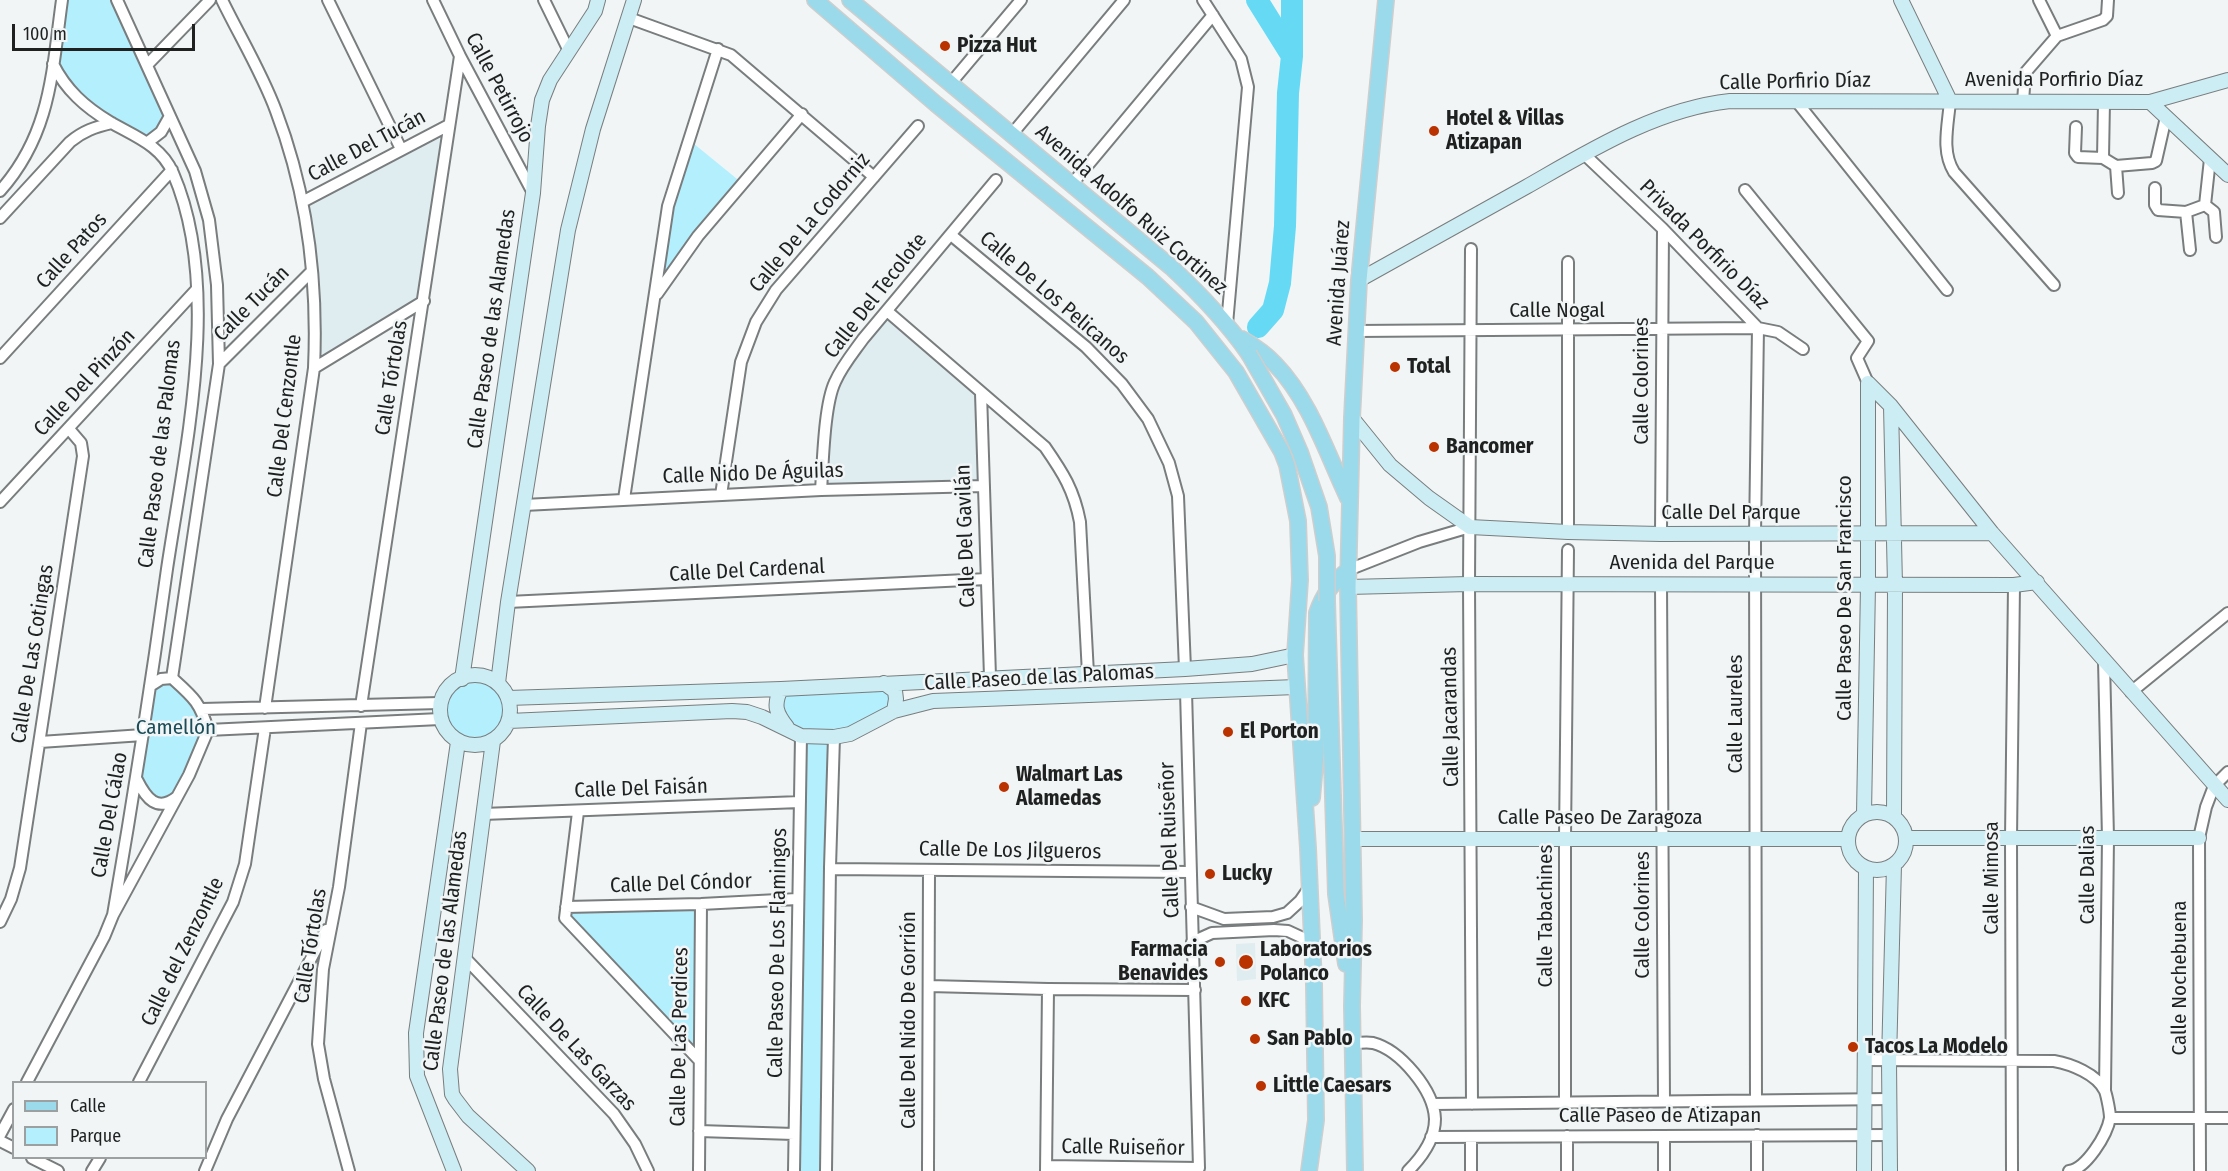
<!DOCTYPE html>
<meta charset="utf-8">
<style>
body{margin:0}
#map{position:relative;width:2228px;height:1171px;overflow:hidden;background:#f1f5f6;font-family:"Fira Sans Condensed",sans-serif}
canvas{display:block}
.legend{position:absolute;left:12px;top:1081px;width:195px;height:78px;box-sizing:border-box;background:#f1f5f6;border:2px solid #9da0a1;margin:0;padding:8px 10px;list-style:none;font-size:18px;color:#1f2121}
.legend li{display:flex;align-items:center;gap:12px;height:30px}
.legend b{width:30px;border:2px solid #9da0a1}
.scale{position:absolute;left:12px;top:24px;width:183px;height:27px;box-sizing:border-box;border:3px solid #1f2121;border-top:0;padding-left:8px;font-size:18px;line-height:21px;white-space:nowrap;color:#1f2121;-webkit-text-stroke:4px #f1f5f6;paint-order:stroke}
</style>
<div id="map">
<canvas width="2228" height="1171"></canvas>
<ul class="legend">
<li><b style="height:8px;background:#9adaea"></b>Calle</li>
<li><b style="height:16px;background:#b4effe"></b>Parque</li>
</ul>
<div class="scale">100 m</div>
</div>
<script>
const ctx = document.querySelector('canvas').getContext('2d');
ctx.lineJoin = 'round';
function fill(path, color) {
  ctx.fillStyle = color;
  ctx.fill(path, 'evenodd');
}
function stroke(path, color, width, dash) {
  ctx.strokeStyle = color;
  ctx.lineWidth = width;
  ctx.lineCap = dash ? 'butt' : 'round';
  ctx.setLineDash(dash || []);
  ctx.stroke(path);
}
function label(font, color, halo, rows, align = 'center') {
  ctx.font = font + ' "Fira Sans Condensed",sans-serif';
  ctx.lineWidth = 5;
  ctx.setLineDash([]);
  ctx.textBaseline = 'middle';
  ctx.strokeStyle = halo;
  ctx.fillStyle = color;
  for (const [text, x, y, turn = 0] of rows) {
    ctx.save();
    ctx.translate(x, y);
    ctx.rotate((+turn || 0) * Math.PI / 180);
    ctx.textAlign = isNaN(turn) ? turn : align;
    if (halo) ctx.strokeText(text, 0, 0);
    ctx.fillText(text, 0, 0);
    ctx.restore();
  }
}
const built = new Path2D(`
 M449 125 424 301 314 368 304 201Z
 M887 311 981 393 983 486 821 490 834 384Z
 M1255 943 1256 979 1237 981 1236 944Z`);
const green = new Path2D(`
 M62 0H117L170 116 148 142 91 109 53 64Z
 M688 139 742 183 656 297 662 236Z
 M440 710a35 35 0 1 1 70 0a35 35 0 1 1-70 0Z
 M172 678 196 699 208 730 177 797 161 804 137 780 150 686Z
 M891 686 894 711 834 737 826 1171H794L801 736 789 729 776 698 782 689Z
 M701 904 699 1060 565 918 566 907Z`);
const river = new Path2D(`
 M1257 0 1292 56 1288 93 1285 226 1280 283 1273 310 1258 327
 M1292 0V55`);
const street = new Path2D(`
 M117 0 195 171 209 220 217 285 219 364 172 678
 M222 0C240 37 262 73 276 111 308 195 318 279 314 368L265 708
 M328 0 401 149
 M433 0 460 56 533 193
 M544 0 569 51
 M1203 0 1241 59 1248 87 1227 324
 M629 18 731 55 874 177
 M2057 36 2103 20 2107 16 2108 0
 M53 64C66 90 85 107 110 122 134 136 161 145 173 173 223 288 185 448 167 569 151 685 133 800 113 915
 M148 64 210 0
 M950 84 1021 0
 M1950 101C1948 126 1941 151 1954 172L2054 285
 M1797 102 1947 290
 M2023 102 2025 73 2057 36 2039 0
 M2104 102 2103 158 2116 166 2152 163 2156 161 2166 117
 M2076 127 2075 153 2078 157 2103 158
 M1012 134 1124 0
 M148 142 161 132 170 116
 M1584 154 1663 229 1758 328 1778 332 1803 349
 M2210 159 2205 205 2214 212 2216 237
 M2116 166 2118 193
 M1072 184 1213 15
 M2155 188V205L2158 210 2186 212
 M1745 190 1868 341 1857 358 1868 383
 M0 191C51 134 52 72 62 0
 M304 201 449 125
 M0 218 70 142C83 131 95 127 112 123
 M951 235 1086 347 1122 384 1148 419 1169 463 1178 496 1185 669
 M1471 249 1469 584 1472 1104
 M2190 250 2186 212 2205 205
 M1568 262V532
 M657 294 698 236 802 114
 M887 311 1045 447C1063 473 1074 490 1080 522L1088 674
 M1356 331 1758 328 1755 535 1756 1100
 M0 358 172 170
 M219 364 312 271
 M314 368 424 301
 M981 393 990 677
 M821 490C823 463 824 405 835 382 842 366 853 353 863 339L996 180
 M721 495 741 362 756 322 776 290 918 126
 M624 499 668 206 718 49
 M0 502 197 289
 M524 505 821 490 983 486
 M1661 534 1663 229
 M1348 570 1419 542 1470 527
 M1661 584 1664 1101
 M508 602 987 579
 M2104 660 2108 838 2105 1090
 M150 686 161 679 172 678C193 697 200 702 208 730
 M2131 692 2228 613
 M361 706 460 56
 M202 709 440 703
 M208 730 440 719
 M40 742 143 735
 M137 780C146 798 157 813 177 797
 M578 812 565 918 699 1060
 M483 814 800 802
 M830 869 1190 872
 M566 907 701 904 797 899
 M1191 907 1224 919 1273 917 1287 913 1300 901 1309 888
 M0 922 11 899 20 868 83 456 81 443 69 429
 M1192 942 1212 933 1274 930 1288 931 1301 937 1313 948
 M466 959 614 1114 635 1144 648 1171
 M929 986 1048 989 1195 990
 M1354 1043C1360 1043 1367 1042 1373 1043 1400 1050 1434 1090 1435 1119 1435 1139 1421 1158 1408 1171
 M1864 1060 2054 1061C2071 1064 2097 1074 2105 1091 2107 1097 2110 1112 2110 1118 2107 1135 2086 1169 2069 1171
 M27 1082 104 937 113 915 189 775 208 730
 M139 1082 233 902 245 864 265 728
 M1565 1103V839L1568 550
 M1433 1104 1890 1099
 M2110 1118H2228
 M699 1131 794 1134
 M0 1135 14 1109
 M1567 1136V1171
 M1431 1137 1890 1135
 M1471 1137V1171
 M0 1141 14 1148
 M32 1158 58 1171
 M1046 1166 1199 1168 1186 691
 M92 1171 100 1158
 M205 1171 227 1119 326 930
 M349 1171 324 1079 318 1044 323 969 339 887 361 723
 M699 1171 701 904
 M794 1171 801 736
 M826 1171 830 867 834 737
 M928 1171 929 870
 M1046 1171 1048 989
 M1664 1171V1136
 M1757 1171V1135
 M2012 1171 2011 839 2014 585
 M2200 1171 2199 838 2206 807 2214 786 2228 772`);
const secondary = new Path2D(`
 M1901 0 1950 101
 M2150 102 2228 175
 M1359 280C1415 249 1470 218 1526 187 1589 151 1656 109 1730 101L2150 102 2228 80
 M1868 383 1891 406 1992 533 2228 800
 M1891 406 1895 585 1894 816
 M1352 418 1390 465 1429 498 1470 527 1568 532 1661 534 1992 533
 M1348 587 1469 584 2014 585 2037 582
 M440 710a35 35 0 1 1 70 0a35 35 0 1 1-70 0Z
 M462 679 533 193 538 126 542 100 550 80 595 11 598 0
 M498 683 508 602 568 230 593 129 634 0
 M884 683 895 691 896 699 894 711
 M781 689C773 705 776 713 787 727
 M508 698 781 689 1185 669 1252 664 1295 655
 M509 721 732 711 747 712 762 717 801 736 834 737 850 734 894 711 933 701 1296 687
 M493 741 450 1069 452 1094 455 1099 468 1116 528 1171
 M1848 841a29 29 0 1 1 58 0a29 29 0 1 1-58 0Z
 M1864 814 1868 585V383
 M1907 838H2199
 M1352 839H1848
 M454 1171 417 1076 416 1033 458 742
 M1864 1171 1866 868
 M1890 1171 1889 1060 1894 865`);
const primary = new Path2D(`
 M815 0 936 104 1148 277 1196 322 1236 372 1282 452 1287 465 1298 521 1300 580 1295 655 1308 848 1314 984 1316 1120 1309 1171
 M850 0 1171 267C1200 294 1226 321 1249 354
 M1242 339C1254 346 1266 354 1275 364 1310 400 1327 454 1348 498
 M1327 601 1336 894 1346 964
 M1312 798 1316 753 1317 613C1323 594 1333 583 1348 570
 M1355 1171 1352 1006 1354 920 1348 587 1352 418 1359 280 1386 0`);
const primaryBridge = new Path2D(`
 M1249 354 1284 415 1300 452 1319 507 1327 556V601`);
const markers = [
 [945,46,6,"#bb3201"],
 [1434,131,6,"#bb3201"],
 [1395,367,6,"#bb3201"],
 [1434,447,6,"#bb3201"],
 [1228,732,6,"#bb3201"],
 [1004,787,6,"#bb3201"],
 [1210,874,6,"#bb3201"],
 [1220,962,6,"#bb3201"],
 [1246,962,8,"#bb3201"],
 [1246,1001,6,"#bb3201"],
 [1255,1039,6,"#bb3201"],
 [1853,1047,6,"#bb3201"],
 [1261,1086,6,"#bb3201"]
];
const poiNames = [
 ["Pizza Hut",957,46],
 ["Hotel & Villas",1446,119],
 ["Atizapan",1446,143],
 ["Total",1407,367],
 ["Bancomer",1446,447],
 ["El Porton",1240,732],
 ["Walmart Las",1016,775],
 ["Alamedas",1016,799],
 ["Lucky",1222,874],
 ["Farmacia",1208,950,"right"],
 ["Benavides",1208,974,"right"],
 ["Laboratorios",1260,950],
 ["Polanco",1260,974],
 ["KFC",1258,1001],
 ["San Pablo",1267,1039],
 ["Tacos La Modelo",1865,1047],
 ["Little Caesars",1273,1086]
];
const streetNames = [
 ["Avenida Porfirio Díaz",2054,80],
 ["Calle Porfirio Díaz",1795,82,-1],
 ["Calle Petirrojo",499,88,62],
 ["Calle Del Tucán",367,146,-28],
 ["Avenida Adolfo Ruiz Cortinez",1131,210,41],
 ["Calle De La Codorniz",810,223,-50],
 ["Privada Porfirio Díaz",1704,245,45],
 ["Calle Patos",72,251,-48],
 ["Avenida Juárez",1339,283,-86],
 ["Calle Del Tecolote",876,296,-52],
 ["Calle De Los Pelicanos",1054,298,41],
 ["Calle Tucán",252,304,-45],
 ["Calle Nogal",1557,311],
 ["Calle Paseo de las Alamedas",492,329,-82],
 ["Calle Tórtolas",392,378,-81],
 ["Calle Colorines",1642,381,-90],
 ["Calle Del Pinzón",85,383,-47],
 ["Calle Del Cenzontle",285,416,-83],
 ["Calle Paseo de las Palomas",160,454,-83],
 ["Calle Nido De Águilas",753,474,-2],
 ["Calle Del Parque",1731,513],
 ["Calle Del Gavilán",966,536,-92],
 ["Avenida del Parque",1692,563],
 ["Calle Del Cardenal",747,571,-3],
 ["Calle Paseo De San Francisco",1845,598,-90],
 ["Calle De Las Cotingas",33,654,-81],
 ["Calle Paseo de las Palomas",1039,678,-3],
 ["Calle Laureles",1736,714,-90],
 ["Calle Jacarandas",1451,717,-91],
 ["Calle Del Faisán",641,789,-2],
 ["Calle Del Cálao",110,815,-80],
 ["Calle Paseo De Zaragoza",1600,818],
 ["Calle Del Ruiseñor",1170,840,-92],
 ["Calle De Los Jilgueros",1010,851,1],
 ["Calle Dalias",2088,875,-90],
 ["Calle Mimosa",1992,878,-90],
 ["Calle Del Cóndor",681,884,-2],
 ["Calle Colorines",1643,915,-90],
 ["Calle Tabachines",1546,916,-90],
 ["Calle Tórtolas",311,946,-81],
 ["Calle Paseo de las Alamedas",446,951,-83],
 ["Calle del Zenzontle",183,952,-64],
 ["Calle Paseo De Los Flamingos",778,953,-89],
 ["Calle Nochebuena",2180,978,-90],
 ["Calle Del Nido De Gorrión",909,1020,-90],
 ["Calle De Las Perdices",680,1037,-89],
 ["Calle De Las Garzas",576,1048,47],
 ["Calle Paseo de Atizapan",1660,1116],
 ["Calle Ruiseñor",1123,1148,1]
];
const parkNames = [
 ["Camellón",176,728]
];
fill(built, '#dfecf0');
fill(green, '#b4effe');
stroke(river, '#66d9f5', 22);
stroke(street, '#797d7e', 14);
stroke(secondary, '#797d7e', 16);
stroke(primary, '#cecece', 18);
stroke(street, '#fff', 10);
stroke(secondary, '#ccedf4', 14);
stroke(primary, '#9adaea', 15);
stroke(primaryBridge, '#cecece', 18, []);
stroke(primaryBridge, '#9adaea', 15);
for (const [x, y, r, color] of markers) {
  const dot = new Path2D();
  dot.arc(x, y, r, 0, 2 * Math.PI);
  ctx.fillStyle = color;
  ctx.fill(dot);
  stroke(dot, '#f1f5f6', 2);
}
label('bold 21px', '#1f2121', '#f1f5f6', poiNames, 'left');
label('21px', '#1f2121', '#f1f5f6', streetNames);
label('21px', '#1b4d59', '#f1f5f6', parkNames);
</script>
